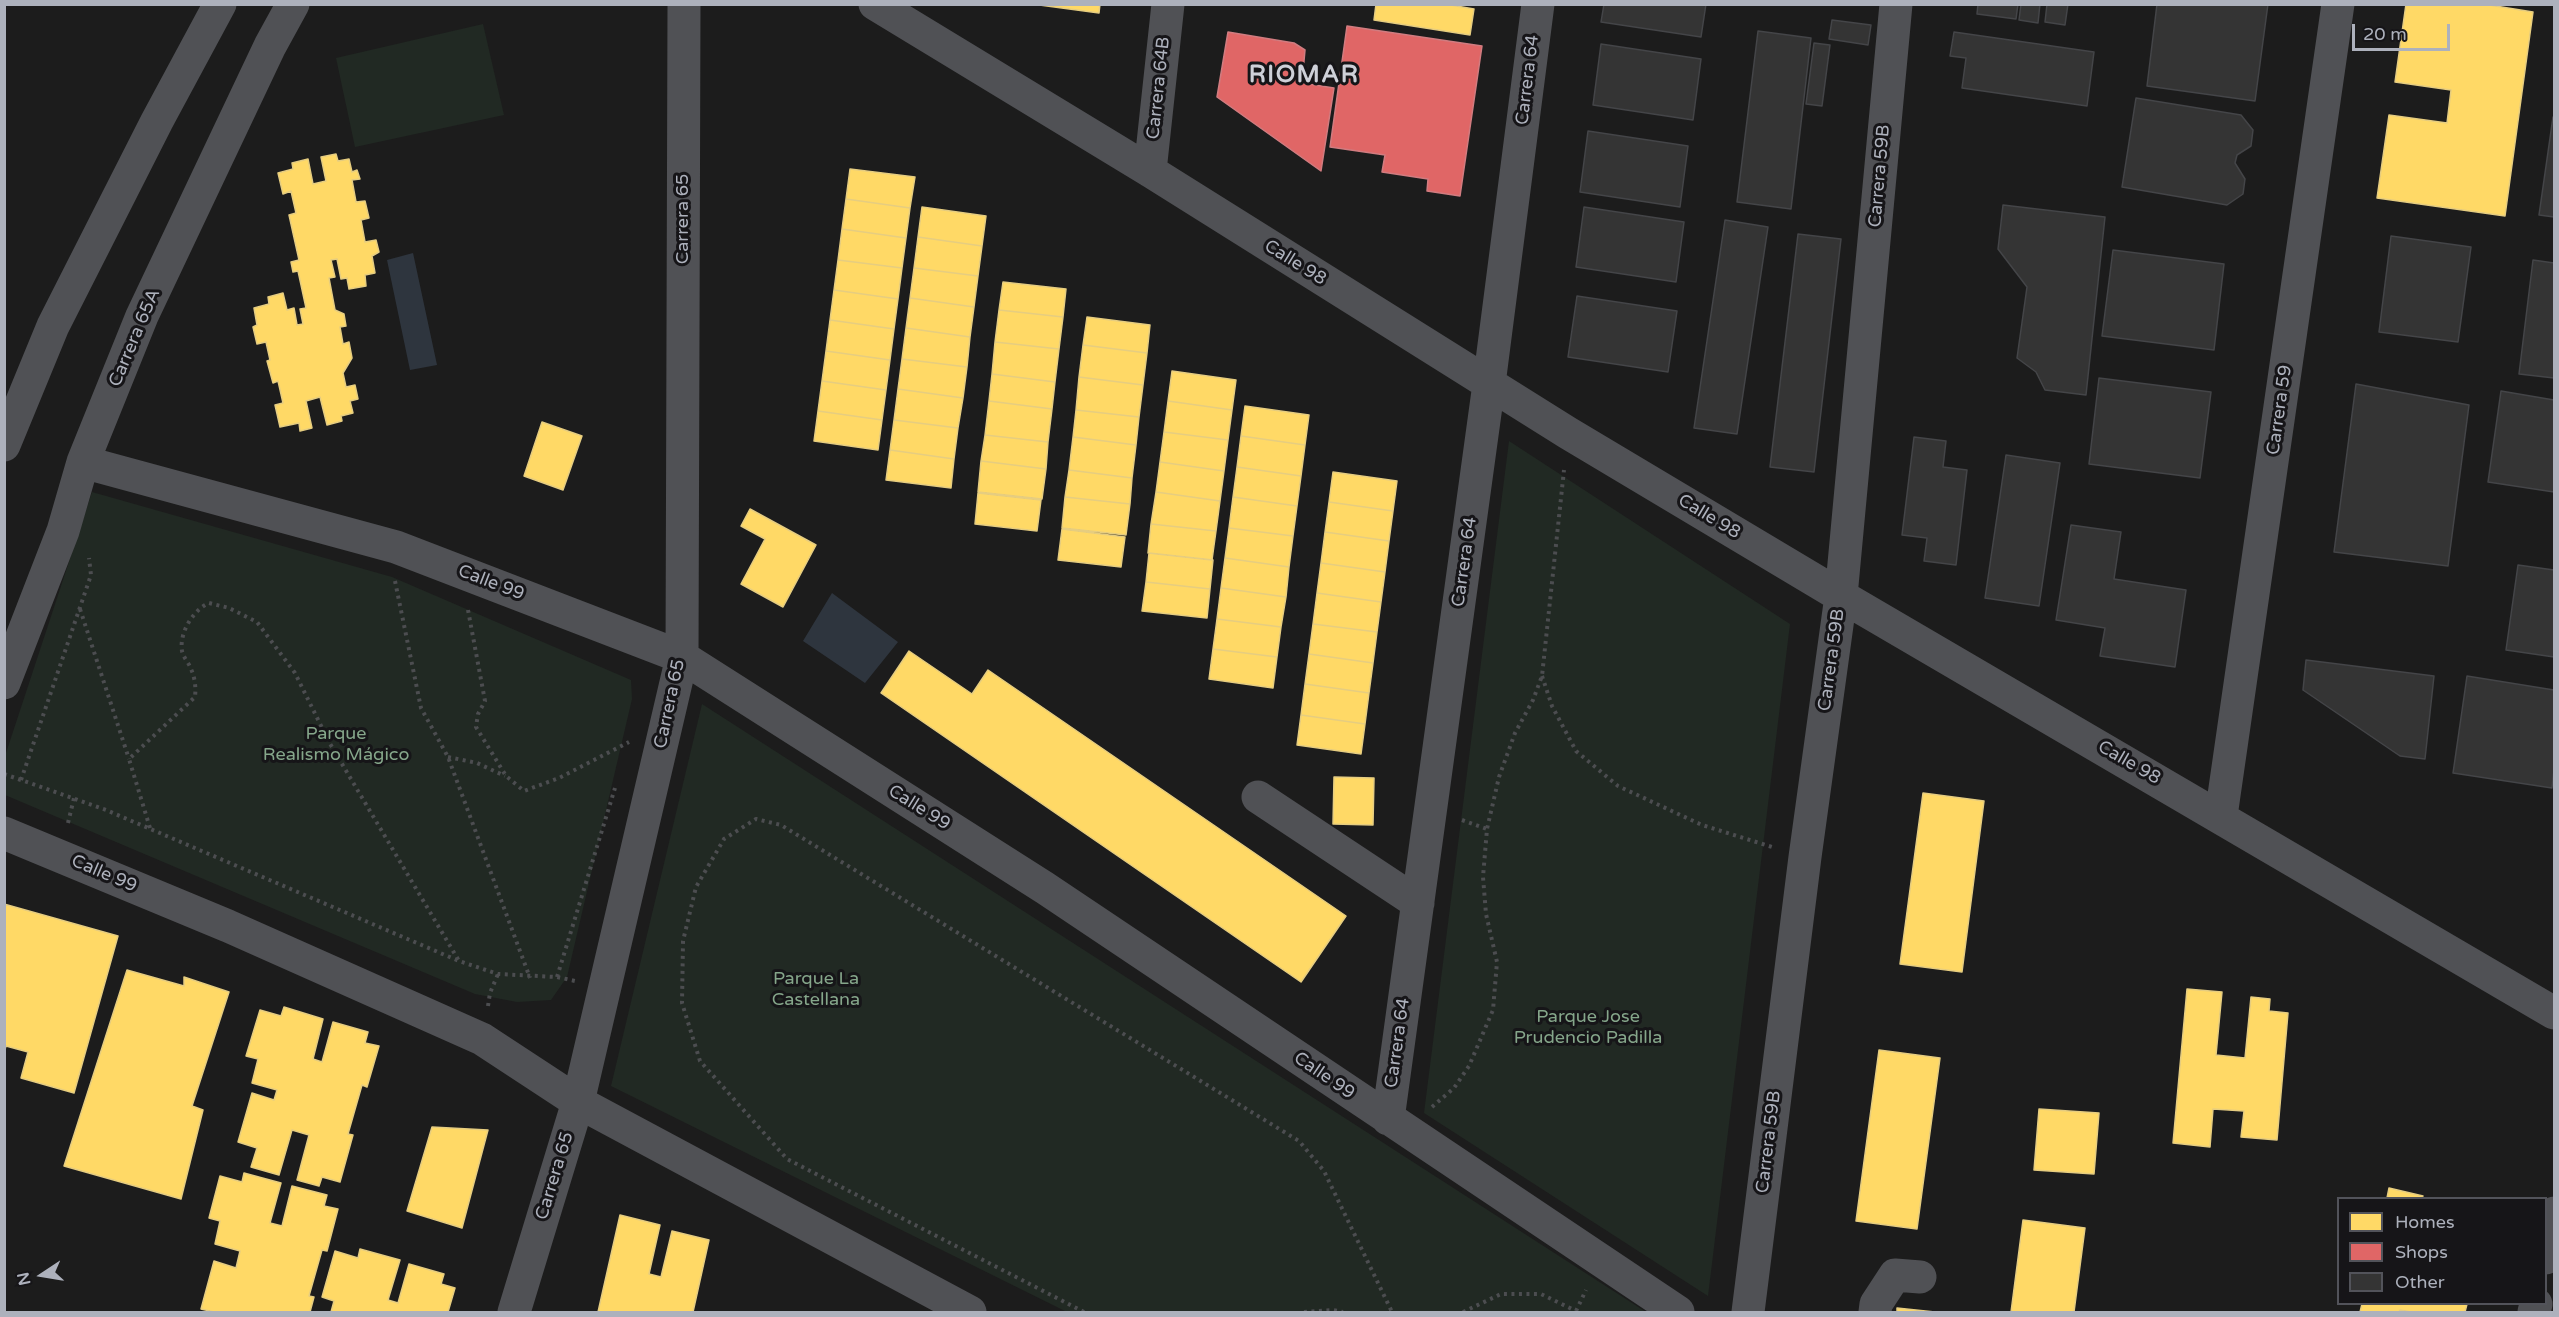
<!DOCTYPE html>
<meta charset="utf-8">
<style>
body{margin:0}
#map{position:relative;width:2559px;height:1317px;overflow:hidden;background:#1c1c1c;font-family:"Varela Round",sans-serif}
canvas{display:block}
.frame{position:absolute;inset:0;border:6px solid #adb1bc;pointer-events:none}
.legend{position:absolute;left:2337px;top:1197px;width:210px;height:108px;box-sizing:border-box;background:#161518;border:2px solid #52535a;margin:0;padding:8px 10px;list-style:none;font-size:18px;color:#adb1bc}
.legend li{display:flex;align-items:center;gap:12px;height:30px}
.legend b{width:30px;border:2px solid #52535a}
.north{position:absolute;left:12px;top:1245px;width:60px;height:60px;-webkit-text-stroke:4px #161518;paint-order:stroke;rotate:258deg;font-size:16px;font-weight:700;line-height:24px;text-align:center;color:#adb1bc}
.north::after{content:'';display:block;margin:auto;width:21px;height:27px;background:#adb1bc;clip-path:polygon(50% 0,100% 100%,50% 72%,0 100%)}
.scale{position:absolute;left:2352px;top:24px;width:98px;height:27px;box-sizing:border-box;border:3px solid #adb1bc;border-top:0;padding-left:8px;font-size:18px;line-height:21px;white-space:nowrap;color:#adb1bc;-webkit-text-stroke:4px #161518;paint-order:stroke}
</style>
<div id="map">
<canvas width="2559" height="1317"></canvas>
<div class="frame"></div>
<ul class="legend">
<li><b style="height:16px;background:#ffd966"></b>Homes</li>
<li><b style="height:16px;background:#e06666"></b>Shops</li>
<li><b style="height:16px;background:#343434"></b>Other</li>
</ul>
<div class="north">N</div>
<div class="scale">20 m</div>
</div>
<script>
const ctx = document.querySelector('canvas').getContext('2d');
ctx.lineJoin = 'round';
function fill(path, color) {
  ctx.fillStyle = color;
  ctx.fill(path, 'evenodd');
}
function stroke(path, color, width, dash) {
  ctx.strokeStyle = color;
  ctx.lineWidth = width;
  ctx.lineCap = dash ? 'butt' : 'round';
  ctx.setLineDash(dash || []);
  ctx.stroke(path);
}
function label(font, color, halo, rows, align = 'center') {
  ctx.font = font + ' "Varela Round",sans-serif';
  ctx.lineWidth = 6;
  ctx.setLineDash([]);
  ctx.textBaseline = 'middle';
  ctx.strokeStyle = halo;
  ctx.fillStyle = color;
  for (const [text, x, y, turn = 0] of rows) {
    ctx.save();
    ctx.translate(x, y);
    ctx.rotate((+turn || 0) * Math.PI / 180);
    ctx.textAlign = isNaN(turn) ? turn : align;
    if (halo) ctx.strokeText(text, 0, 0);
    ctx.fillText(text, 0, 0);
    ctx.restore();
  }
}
const green = new Path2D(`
 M483 24 504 115 355 147 336 58Z
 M1509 441 1790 624 1708 1296 1424 1113Z
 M92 492 392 577 631 680 632 699 567 977 551 1000 517 1002 475 994 5 795V756Z
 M702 704 1646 1312H1067L611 1086Z`);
const water = new Path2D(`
 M413 253 437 365 410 370 387 260Z
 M832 593 898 642 865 683 803 641Z`);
const homes = new Path2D(`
 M1032 4H1100L1099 13Z
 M1376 4H1445L1474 9 1470 35 1374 20Z
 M2406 4H2483L2533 12 2505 216 2377 198 2389 115 2447 123 2451 90 2395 82Z
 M336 154 338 161 349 159 352 172 357 170 360 179 352 180 356 202 365 201 369 218 361 220 365 242 376 240 379 252 372 256 375 273 365 275 366 286 349 289 347 278 341 279 337 259 331 260 335 277 329 278 335 310 344 314 346 326 340 327 343 344 349 342 352 358 343 373 346 387 355 385 358 399 350 401 353 413 341 416 342 421 327 425 320 397 306 401 312 428 300 431 299 423 280 427 275 405 283 403 278 381 273 383 267 361 270 360 266 342 257 344 253 327 257 325 254 308 269 304 268 297 283 293 287 310 294 308 297 325 303 324 300 309 306 308 298 271 293 272 291 262 299 260 289 215 296 213 291 191 283 194 278 173 293 169 292 163 308 159 313 184 326 181 321 157Z
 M850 169 915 177 910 208 846 199Z
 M846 199 910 208 906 238 842 229Z
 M922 207 986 216 982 246 918 237Z
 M842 229 906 238 902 268 838 260Z
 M918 237 982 246 978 276 914 268Z
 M838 260 902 268 898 299 834 290Z
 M914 268 978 276 974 307 910 298Z
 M1003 282 1066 289 1063 317 999 310Z
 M834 290 898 299 894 329 830 320Z
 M910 298 974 307 970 337 906 328Z
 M999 310 1063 317 1059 349 995 342Z
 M1087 317 1150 325 1147 353 1083 345Z
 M830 320 894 329 890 360 826 351Z
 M906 328 970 337 967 367 902 359Z
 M995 342 1059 349 1055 382 992 374Z
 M1083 345 1147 353 1143 385 1079 377Z
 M826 351 890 360 886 390 822 381Z
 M902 359 967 367 963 398 898 389Z
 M1172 371 1236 380 1232 410 1168 401Z
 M992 374 1055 382 1052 409 989 401Z
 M1079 377 1143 385 1139 417 1076 410Z
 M822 381 886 390 882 420 818 411Z
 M898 389 963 398 958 428 894 420Z
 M989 401 1052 409 1048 442 985 435Z
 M1168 401 1232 410 1228 440 1164 432Z
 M1245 406 1309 415 1305 445 1241 436Z
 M1076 410 1139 417 1136 445 1073 437Z
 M818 411 882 420 878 450 814 441Z
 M894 420 958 428 954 459 890 450Z
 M542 422 582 436 563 490 524 476Z
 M1164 432 1228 440 1224 471 1160 462Z
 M985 435 1048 442 1046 469 981 461Z
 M1241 436 1305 445 1301 476 1237 467Z
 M1073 437 1136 445 1132 478 1069 470Z
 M890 450 954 459 951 488 886 480Z
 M981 461 1046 469 1042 499 978 492Z
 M1160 462 1224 471 1220 501 1156 492Z
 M1237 467 1301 476 1297 506 1233 497Z
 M1069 470 1132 478 1130 504 1065 497Z
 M1333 472 1397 481 1393 511 1329 502Z
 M1156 492 1220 501 1216 531 1151 524Z
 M978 493 1041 500 1037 531 975 524Z
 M1065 497 1130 504 1126 535 1062 528Z
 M1233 497 1297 506 1293 536 1229 528Z
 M1329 502 1393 511 1389 541 1325 532Z
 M750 509 816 545 783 607 741 584 765 539 741 526Z
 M1151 524 1216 531 1212 560 1148 553Z
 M1229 528 1293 536 1289 567 1225 558Z
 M1062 529 1125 537 1121 567 1058 560Z
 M1325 532 1389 541 1385 572 1321 563Z
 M1149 553 1213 560 1210 589 1146 582Z
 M1225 558 1289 567 1286 597 1221 588Z
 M1321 563 1385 572 1381 602 1317 593Z
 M1146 582 1210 589 1207 618 1142 611Z
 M1221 588 1286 597 1281 627 1217 619Z
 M1317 593 1381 602 1377 632 1313 624Z
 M1217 619 1281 627 1277 657 1213 649Z
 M1313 624 1377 632 1373 663 1309 654Z
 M1213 649 1277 657 1273 688 1209 679Z
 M909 651 972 694 988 670 1346 916 1301 982 881 693Z
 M1309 654 1373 663 1369 693 1305 684Z
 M1305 684 1369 693 1365 724 1301 715Z
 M1301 715 1365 724 1361 754 1297 745Z
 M1334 777 1374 778 1373 825 1333 824Z
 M1923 793 1984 801 1962 972 1900 964Z
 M4 904 118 936 74 1093 21 1078 28 1052 6 1046 4 1053Z
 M127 970 184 986V977L229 992 192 1106 203 1110 181 1199 64 1166Z
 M2187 989 2222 992 2216 1055 2245 1058 2251 997 2270 999 2269 1011 2288 1013 2277 1140 2241 1137 2244 1111 2213 1109 2210 1147 2173 1143Z
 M284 1007 323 1019 313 1059 322 1062 333 1022 368 1032 365 1043 379 1046 367 1087 362 1085 348 1134 353 1135 340 1182 322 1177 319 1186 297 1180 309 1135 292 1130 279 1175 251 1167 257 1148 238 1142 252 1093 274 1100 277 1090 252 1083 258 1059 246 1056 260 1010 281 1016Z
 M1879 1050 1940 1058 1917 1229 1856 1221Z
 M2039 1109 2099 1113 2094 1174 2034 1170Z
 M432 1127 488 1130 462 1228 407 1211Z
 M244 1173 281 1183 270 1223 282 1226 292 1186 327 1195 324 1206 338 1209 327 1251 322 1250 309 1296 314 1297 310 1312H214L201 1309 214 1261 236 1268 240 1251 215 1244 220 1221 209 1218 220 1176 242 1182Z
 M2389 1188 2423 1196 2422 1198H2387Z
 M620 1215 660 1225 649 1274 661 1277 672 1231 709 1240 693 1312H598Z
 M2023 1220 2085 1228 2074 1312H2011Z
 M360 1249 400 1260 388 1300 398 1303 409 1264 444 1274 441 1284 455 1288 448 1312H331L334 1301 322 1297 335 1251 358 1258Z
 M2362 1304H2467L2465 1312H2411L2400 1310 2399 1312H2360Z
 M1897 1308 1935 1312H1897Z`);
const shops = new Path2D(`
 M1347 26 1482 46 1460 196 1427 191 1428 179 1382 172 1385 155 1330 147Z
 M1228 32 1294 43 1305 50 1302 83 1334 88 1321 171 1217 97Z`);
const building = new Path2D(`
 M1604 4H1706L1701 37 1601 22Z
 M1978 4H2018L2016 19 1977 14Z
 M2021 4H2040L2038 23 2019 20Z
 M2047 4H2068L2065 25 2045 22Z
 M2157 4H2268L2255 101 2147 86Z
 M1832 20 1871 25 1868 45 1829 39Z
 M1758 31 1811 38 1791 209 1737 202Z
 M1954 32 2094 52 2087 106 1962 88 1966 58 1950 56Z
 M1814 43 1830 45 1822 106 1806 104Z
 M1601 44 1701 59 1693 120 1593 105Z
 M2136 98 2241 115 2253 130 2251 146 2237 155 2235 163 2245 179 2243 194 2227 205 2122 187Z
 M2553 117H2554V217L2539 215Z
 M1588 131 1688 146 1680 207 1580 192Z
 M2003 205 2105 217 2086 395 2045 390 2036 372 2017 358 2027 287 1998 249Z
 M1584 207 1684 222 1676 282 1576 267Z
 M1725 220 1768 227 1737 434 1694 428Z
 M1798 234 1841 239 1814 472 1770 467Z
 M2391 236 2471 247 2458 342 2379 332Z
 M2113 250 2224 264 2214 350 2102 336Z
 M2533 260 2554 263V378L2519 374Z
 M1577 296 1677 311 1668 372 1568 357Z
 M2099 378 2211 392 2200 478 2089 464Z
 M2356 384 2469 405 2448 566 2334 552Z
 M2501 391 2554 400V492L2488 482Z
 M1914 437 1946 441 1943 467 1967 470 1956 565 1924 561 1927 538 1902 535Z
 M2006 455 2060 463 2039 606 1985 598Z
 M2071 525 2121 532 2114 579 2186 590 2175 667 2100 656 2105 628 2056 620Z
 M2518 565 2554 570V657L2506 650Z
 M2306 660 2434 676 2425 759 2400 756 2303 690Z
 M2467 676 2554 690V770L2552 788 2453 773Z`);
const path = new Path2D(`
 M395 581 421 708 448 757 530 978
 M80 609 129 759
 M468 610 485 701 478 714 476 727 506 776 524 791 559 778 629 742
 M1542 676 1552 706 1576 751 1618 786 1702 825 1772 847
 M448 757 477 763 505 776
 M4 774 106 810 459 961 498 974 557 977 575 981
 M21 780 91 575 89 558
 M1462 820 1487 829
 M68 823 74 798
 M150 828 129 759 195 697C196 687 195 678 191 669 189 663 183 657 182 651 179 633 193 610 209 603L229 608 257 622 295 673 329 742 459 961
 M557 977 615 788
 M488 1006 490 993 498 974
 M1432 1107 1454 1088 1469 1066 1493 1010 1497 962 1486 914 1483 877 1487 829 1499 777 1515 733 1533 700 1542 676 1564 470
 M1576 1311 1586 1290
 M1084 1312 787 1159 700 1061 682 1003 683 941 696 887 724 839 756 819 781 825 1299 1141 1324 1171 1392 1312
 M1304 1312 1333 1310 1343 1312
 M1463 1312 1501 1294H1541L1578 1312`);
const minor = new Path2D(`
 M875 4 1150 171 1568 433 1841 596 2554 1013
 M1150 171 1168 4
 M4 445 53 326 157 121 220 4
 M83 462 396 547 682 657 1045 888 1678 1312
 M4 683 63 531 83 462 142 316 270 46 293 4
 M1258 797 1418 903
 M2221 816 2338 4
 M4 833 228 926 482 1039 578 1102 970 1312
 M1388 1119 1489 384 1538 4
 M2546 1258 2554 1213
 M514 1312 578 1102 682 657 684 4
 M1748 1312 1805 857 1841 596 1896 4
 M1875 1312 1876 1304 1895 1275 1920 1277
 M2534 1312 2536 1304`);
const streetNames = [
 ["Carrera 64",1528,80,-83],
 ["Carrera 64B",1159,88,-84],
 ["Carrera 59B",1880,176,-85],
 ["Carrera 65",683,219,-90],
 ["Calle 98",1295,263,32],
 ["Carrera 65A",135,338,-67],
 ["Carrera 59",2280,410,-82],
 ["Calle 98",1709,517,31],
 ["Carrera 64",1465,562,-82],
 ["Calle 99",491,583,21],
 ["Carrera 59B",1832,660,-82],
 ["Carrera 65",670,704,-78],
 ["Calle 98",2129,763,30],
 ["Calle 99",919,808,32],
 ["Calle 99",104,874,23],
 ["Carrera 64",1398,1043,-82],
 ["Calle 99",1324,1076,34],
 ["Carrera 59B",1769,1142,-83],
 ["Carrera 65",555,1176,-73]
];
const parkNames = [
 ["Parque",336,734],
 ["Realismo Mágico",336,755],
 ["Parque La",816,979],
 ["Castellana",816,1000],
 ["Parque Jose",1588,1017],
 ["Prudencio Padilla",1588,1038]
];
const districtNames = [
 ["RIOMAR",1304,76]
];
fill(green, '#212923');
fill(water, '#2e353e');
fill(homes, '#ffd966');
stroke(homes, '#e6cd80', 1.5);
fill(shops, '#e06666');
stroke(shops, '#d17c80', 1.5);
fill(building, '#343434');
stroke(building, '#444548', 1.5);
stroke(path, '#4c4d50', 4, [3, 4.5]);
stroke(minor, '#505155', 33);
label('18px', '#adb1bc', '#161518', streetNames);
label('18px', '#85a68a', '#161518', parkNames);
ctx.letterSpacing = '1.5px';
label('bold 24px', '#ced0d8', '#161518', districtNames);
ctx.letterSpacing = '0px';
</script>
